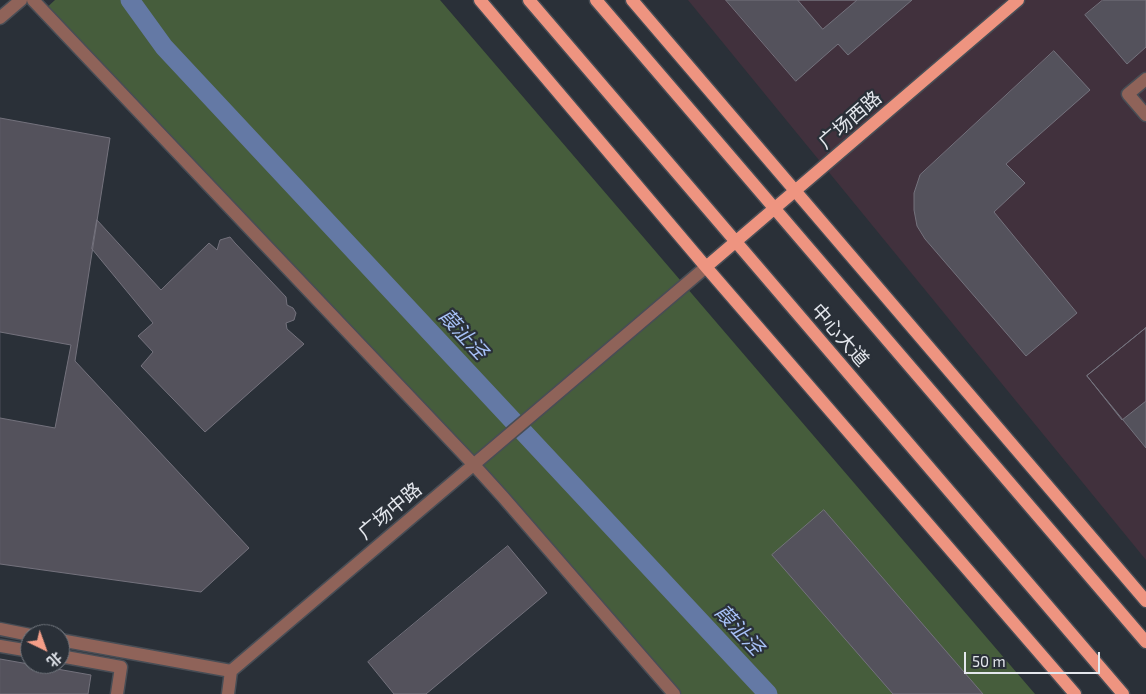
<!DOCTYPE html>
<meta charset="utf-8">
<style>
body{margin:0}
#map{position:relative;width:1146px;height:694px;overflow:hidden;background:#2a3038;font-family:"Exo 2","Noto Sans SC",sans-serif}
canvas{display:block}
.north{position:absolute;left:20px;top:624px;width:50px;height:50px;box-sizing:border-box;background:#2a3038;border:1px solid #747980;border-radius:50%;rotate:138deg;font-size:14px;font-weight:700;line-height:20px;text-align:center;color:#e4e7ed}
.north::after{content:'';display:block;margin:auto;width:18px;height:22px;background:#f49e88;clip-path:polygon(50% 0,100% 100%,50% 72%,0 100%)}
.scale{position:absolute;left:964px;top:652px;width:136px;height:22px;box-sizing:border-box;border:2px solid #e4e7ed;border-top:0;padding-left:6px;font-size:15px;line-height:18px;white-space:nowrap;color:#e4e7ed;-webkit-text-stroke:4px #2a3038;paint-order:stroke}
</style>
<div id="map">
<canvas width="1146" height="694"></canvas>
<div class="north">北</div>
<div class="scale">50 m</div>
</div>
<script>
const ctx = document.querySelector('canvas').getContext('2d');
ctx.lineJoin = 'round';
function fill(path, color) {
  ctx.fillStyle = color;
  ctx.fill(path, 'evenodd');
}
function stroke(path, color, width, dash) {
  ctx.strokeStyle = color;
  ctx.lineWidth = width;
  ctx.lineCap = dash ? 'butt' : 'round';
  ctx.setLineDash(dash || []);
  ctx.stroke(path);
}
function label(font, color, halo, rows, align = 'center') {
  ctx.font = font + ' "Exo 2","Noto Sans SC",sans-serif';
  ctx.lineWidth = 4.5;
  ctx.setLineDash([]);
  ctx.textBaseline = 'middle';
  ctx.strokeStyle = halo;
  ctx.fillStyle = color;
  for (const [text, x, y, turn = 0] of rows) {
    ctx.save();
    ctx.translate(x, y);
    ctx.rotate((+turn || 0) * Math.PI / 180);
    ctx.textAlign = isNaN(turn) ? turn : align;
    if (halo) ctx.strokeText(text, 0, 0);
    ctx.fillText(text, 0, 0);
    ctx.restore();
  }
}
const commercial = new Path2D(`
 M688 0H1146V560Z`);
const green = new Path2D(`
 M55 0H440L1035 694H674L503 497 43 11Z`);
const canal = new Path2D(`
 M130 0 164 47 768 694`);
const building = new Path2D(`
 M726 0H912L848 55 838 44 796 81Z
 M798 0H857L823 29Z
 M1103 0H1146V47L1127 64 1085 15Z
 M1054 51 1090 90 1006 164 1025 183 994 212 1077 313 1026 356 925 239 917 226 914 210V193L920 175Z
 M0 118 110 138 75 361 249 548 201 592 0 564Z
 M97 220 161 290 209 243 217 250 220 240 230 237 235 243 286 297 287 305 293 308 296 313 294 320 286 323 287 329 304 344 205 432 141 366 153 352 138 336 153 323 92 249Z
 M1146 328V448L1087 376Z
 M1146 328V401L1122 420 1087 376Z
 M0 332 71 345 55 428 0 418Z
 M824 510 983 694H893L772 555Z
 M508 546 547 593 426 694H394L368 662Z
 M0 659 91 675 88 694H0Z`);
const minor = new Path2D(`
 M33 0 474 465 503 497 674 694
 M0 18 21 0
 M1146 79 1128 94 1146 115
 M0 629 30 635
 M60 640 231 671 706 267
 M0 646 30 651
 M60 656 121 667 117 694
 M228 694 231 671`);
const major = new Path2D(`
 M480 0 706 267 1075 694
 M529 0 1123 694
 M596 0 1146 642
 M632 0 1146 601
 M706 267 1018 0`);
const streetNames = [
 ["广场西路",850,120,-41],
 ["中心大道",840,335,49],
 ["广场中路",390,511,-40]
];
const waterNames = [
 ["葭沚泾",463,334,47],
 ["葭沚泾",739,630,47]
];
fill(commercial, '#41313d');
fill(green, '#465d3c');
stroke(canal, '#6479a5', 19);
fill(building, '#54525c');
stroke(building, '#74727d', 1);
stroke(minor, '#484d55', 15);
stroke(major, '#484d55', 15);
stroke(minor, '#8f6359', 12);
stroke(major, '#ee9480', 12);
label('19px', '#e4e7ed', '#2a3038', streetNames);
label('italic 20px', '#a7c1f7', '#2a3038', waterNames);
</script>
